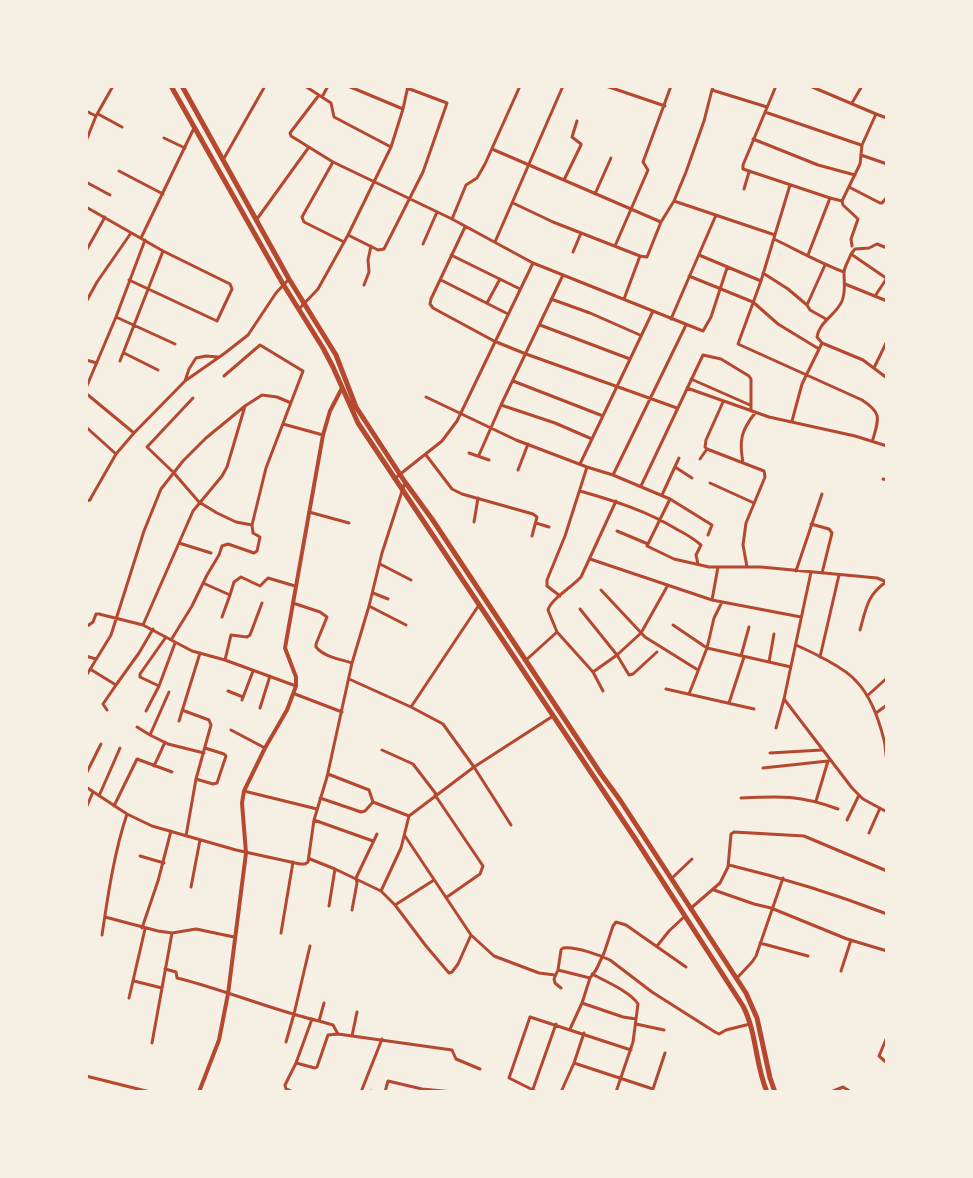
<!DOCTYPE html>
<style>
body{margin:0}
#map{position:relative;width:973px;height:1178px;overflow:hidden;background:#f6efe4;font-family:Barlow,sans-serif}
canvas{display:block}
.frame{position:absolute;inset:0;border:88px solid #f6efe4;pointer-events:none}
</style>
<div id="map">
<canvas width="973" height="1178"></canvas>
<div class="frame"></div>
</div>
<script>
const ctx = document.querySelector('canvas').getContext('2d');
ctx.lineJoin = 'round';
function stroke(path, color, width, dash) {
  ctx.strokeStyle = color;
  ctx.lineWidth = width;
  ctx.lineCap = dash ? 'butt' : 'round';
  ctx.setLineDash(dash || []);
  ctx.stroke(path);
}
const minor = new Path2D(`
 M305 86 331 103 334 117 391 147
 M348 86 403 109
 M606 86 665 106
 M776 86 743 165V169L830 198 842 201
 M810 86 876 114 862 145 860 164 842 201
 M712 90 767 107
 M319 95 290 133 291 136 333 162 452 219 533 263 703 331 711 317 727 268
 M322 97 328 86
 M852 103 862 86
 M86 111 96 116
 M765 112 861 145
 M98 114 122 127
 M876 114 887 118
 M164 138 185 148
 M753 139 818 165 855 175
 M86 141 96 116 113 86
 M492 149 661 222
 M861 155 887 164
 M223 160 265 86
 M333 162 302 217 304 222 344 242
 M119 171 163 194
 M564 180 581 145V144L572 137 577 121
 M86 182 110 195
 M790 185 761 281 738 344 862 400C882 413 879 418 873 439
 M849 187 880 203H882L887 197
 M744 189 749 172
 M595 194 611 158
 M674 201 775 235
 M842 201 843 205 858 219 851 239 852 246
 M513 203 553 222 640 256 647 257 661 222 674 201 686 172 704 121 713 86
 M86 207 163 251 230 284 232 289 217 321 129 280
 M257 219 309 147
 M452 219 466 185 477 178 485 164 520 86
 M465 227 431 299 430 304 433 308 494 341 526 354 677 408
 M348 235 378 250 384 249 423 172 447 103 407 88
 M141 238 194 128
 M774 239C797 250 820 263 844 272
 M495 242 563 86
 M423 244 437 212
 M615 246 648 170 643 162 671 86
 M86 251 105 217
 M573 252 581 233
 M851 254 855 249 869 248 877 244 887 248
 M451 255 520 289
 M699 255 761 281
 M808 255 830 198
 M763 273 788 289 807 305 810 310 826 319
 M689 276 753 302 778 324 819 349
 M886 278 851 254C849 260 844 267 844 273 844 283 846 291 842 301 836 315 819 322 817 337L822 343 863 360 887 378
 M441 280 508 314
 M845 284 887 301
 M364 285 369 272 368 260 371 246
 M875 296 887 278
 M551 299 590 313 640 335
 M624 299 640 256
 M86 302 97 282 131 233
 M487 303 500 279
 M807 305 825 265
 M299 309 318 289 348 235 391 147 403 109 408 86
 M116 317 175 344
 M671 319 716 215
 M540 325 630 359
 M124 353 158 370
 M86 360 97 363
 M120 361 163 251
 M874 368 887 341
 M691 379 750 405
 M185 381 189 369 196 358 206 356 218 357
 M513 381 603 416
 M86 388 116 317 145 240
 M687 388 769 417 855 436 887 446
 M88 395 134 433
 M426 397 516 440 587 467 613 475 670 499 647 546 674 559 709 567H761L877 578 887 582
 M193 398 147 447 173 472 199 502 217 513 236 522 252 525 266 468 303 371 260 345 224 376
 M723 402 706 440 705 447 707 449 764 471 765 477 746 523 743 545 747 567
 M501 405 555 423 592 439
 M792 421 802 384 822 343
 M283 424 323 435
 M86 427 116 454
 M469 453 489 460
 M426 455 452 489 462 494 533 514 537 517 532 536
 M479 455 501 405 563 275
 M700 459 707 449
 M743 463C739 440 741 431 755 413
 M580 464 653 311
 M675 467 692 478
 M518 470 528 444
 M613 475 686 325
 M394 479 442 441 457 421 533 263
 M883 479 887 480
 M710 483 754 503
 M641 486 703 355 721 359 749 376 751 379V411
 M580 491C615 501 647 511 678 530 686 534 694 539 701 545L696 555 698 564
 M662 495 679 458
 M670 499 712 525 708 535
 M86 501 90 500 92 496 116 454 134 433 185 381 225 353 248 335 276 293 289 279
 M309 512 349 523
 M474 522 478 498
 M536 523 549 527
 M811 524 829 529 832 533 822 573
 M617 531 648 544
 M179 543 211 553
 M590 559 712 600 801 617
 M380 564 411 580
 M796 571 822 494
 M203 583 230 595 234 582 241 577 260 586 268 578 295 586
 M601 590 645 637 698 670
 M373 593 388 599
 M560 596 547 586V580L565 536 587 467
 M712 600 718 567
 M293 603 320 612 327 617 316 644V647C324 657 340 659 352 663
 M369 606 406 625
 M580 609 617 655 629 675 633 674 657 652
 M222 617 230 595
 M143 625 193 511 222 476 227 467 245 406 262 395 277 397 291 403
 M673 625 707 648 791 667
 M86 627 93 622 96 614H99L143 625 192 651 225 660 296 686
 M860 630C866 609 867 595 886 582
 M171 640 192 606 207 575 219 555 222 546 228 544 254 553 257 551 260 537 253 533 252 525
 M796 645C812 652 845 668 856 681 871 696 879 720 884 740 886 747 885 753 887 760
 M86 656 96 659
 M741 656 749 627
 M820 657 839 575
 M225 660 231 635 247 637 250 635 262 603
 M525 661 557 632
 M769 662 774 634
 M90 669 116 685 139 653 153 629
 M593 672 617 655 641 633 668 585
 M86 676 111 635 144 531 161 489 183 461 206 438 245 406
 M349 679 411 707 443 724 474 767 511 825
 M159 686 140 677V674L166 637
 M666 689 754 709
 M228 691 243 697
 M603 691 593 672 557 632 548 610C551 599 572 587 581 577L616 501
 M169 692 150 735 168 744 204 753
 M295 694 342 712
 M689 694 707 648 714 618 722 602
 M867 696 887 678
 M784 699 852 788 863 799 887 812
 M242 700 253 671
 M729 703 744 657
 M411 707 479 605
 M260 708 270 676
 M107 710 103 704 116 685
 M182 710 209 720 211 725 196 779 186 836
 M146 711 159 686 175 643
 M876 713 887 705
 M179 721 200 653
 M137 727 150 735
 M776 728 784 699 811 572
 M231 730 265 748
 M382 750 413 764 436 794
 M770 753 822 750
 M154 766 165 742
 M763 768 828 761 830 760
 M86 774 101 744
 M328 774 369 790 373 802 409 816
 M196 779 213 784 217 783 226 756 224 754 205 748
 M86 787 127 814 152 826 236 850 300 864H305L308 862 314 820 327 777 352 663 369 606 382 553 405 482
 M244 791 317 809
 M435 795 483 866 480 874 447 897
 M99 796 120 748
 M320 798 361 812 365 811 373 802
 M741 798C781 796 800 795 838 809
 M816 801 828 761
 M114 806 137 759 172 772
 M86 808 93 792
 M314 820 373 841
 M847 820 859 795
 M869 833 880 808
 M405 836 471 935 494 956 539 973 555 975
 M140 856 164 863
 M310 859 335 869 381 891 395 905 426 946 449 973 452 972 458 964 471 935
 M729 865C783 878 835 894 887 914
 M671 879 692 859
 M191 887 200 840
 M714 890 754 904 771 908 847 939 887 951
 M381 891 401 848 409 816 474 767 553 716
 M395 905 434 880
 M329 906 335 869
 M690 909 720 883 728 867 731 834 734 832 804 836 887 871
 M352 910 357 883 356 878 377 834
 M105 917 158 931 172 933 196 929 234 937
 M142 928 158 881 171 831
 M281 933 293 862
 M102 935C108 895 114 853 127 814
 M760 943 808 956
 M657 946 669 931 685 916
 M165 969 176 972 177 978 181 979C228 991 272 1010 319 1021L324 1003
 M558 970 561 950 563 948C575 946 599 955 610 960L652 992 715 1032 719 1034 726 1030 750 1024
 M841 971 851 940
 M592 974C605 981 631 992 638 1004L633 1042 616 1092
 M737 978 752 962 756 956 783 878
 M134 981 162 988 172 933
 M561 988 555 983 554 979 558 970 590 978
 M129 998 145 929
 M582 1003 623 1017 636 1019
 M319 1021 333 1025 338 1034
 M636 1024 664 1030
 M570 1029 582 1003 590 978 596 970 604 953 613 926 616 922 626 925 686 967
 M352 1036 357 1012
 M887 1037 879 1056 887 1063
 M286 1042 294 1014 310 946
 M152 1043 162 988
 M296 1063 315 1068 317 1067 328 1035 338 1034 452 1050 456 1059 480 1069
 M574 1063 653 1089
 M86 1076 150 1092
 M533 1089 556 1024
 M371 1091 373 1092
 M293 1092 286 1089 285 1085 296 1063 312 1019
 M361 1092 382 1039
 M385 1092 388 1081 422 1089 453 1092
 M537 1092 509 1078 530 1017 631 1050
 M561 1092 574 1063 584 1033
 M652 1092 665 1053
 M831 1092 843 1087 851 1092`);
const tertiary = new Path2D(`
 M199 1092 219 1040 228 994 246 853 242 803 244 791 265 748 287 710 296 686V677L285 648 323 435 330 411 342 388`);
const primary = new Path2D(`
 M171 86 283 284 323 348 333 367 358 423 636 840 743 1006C757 1033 755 1064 767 1092
 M182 86 289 279 336 355 356 407 405 482 432 519 601 774 620 800 746 993 757 1018 770 1078 775 1092`);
stroke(minor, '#b5482f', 3);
stroke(tertiary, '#b5482f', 4);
stroke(primary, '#b5482f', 5);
</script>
